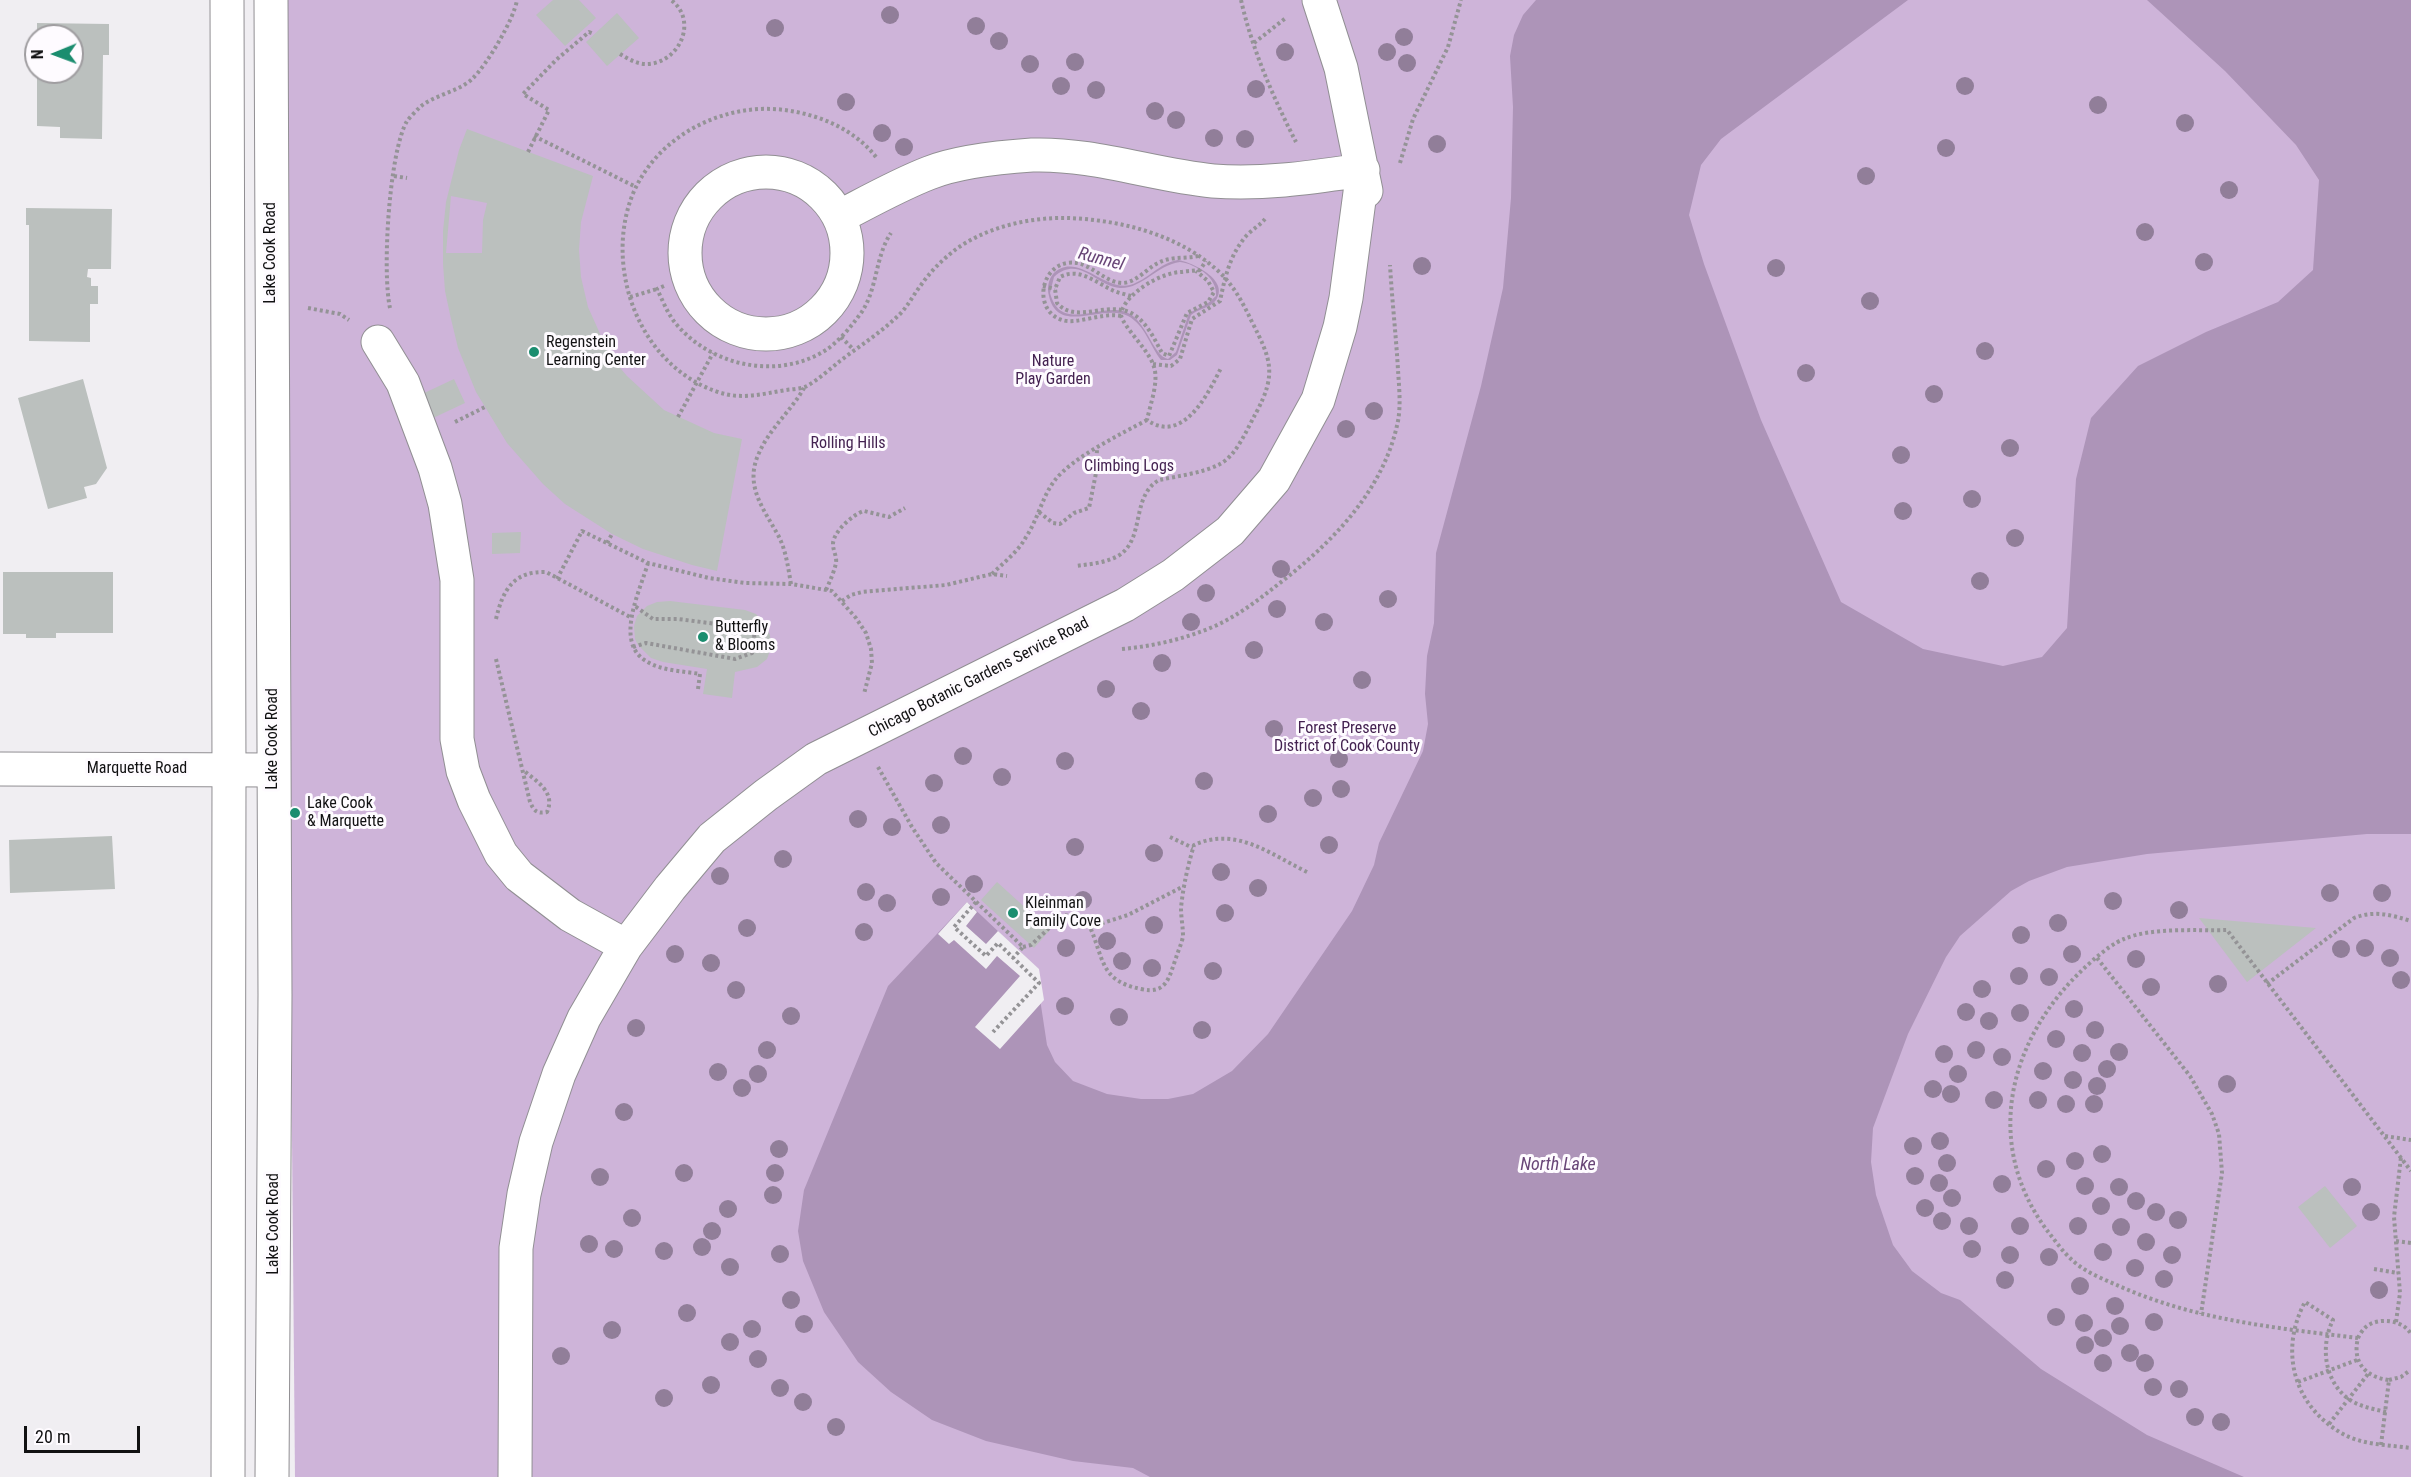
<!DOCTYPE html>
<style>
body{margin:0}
#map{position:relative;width:2411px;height:1477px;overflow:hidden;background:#f0eef2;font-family:"Roboto Condensed",sans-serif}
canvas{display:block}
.north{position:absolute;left:24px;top:24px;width:60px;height:60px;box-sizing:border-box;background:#fefbff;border:2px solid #9f9da0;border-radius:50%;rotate:269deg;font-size:16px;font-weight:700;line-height:24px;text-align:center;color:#111112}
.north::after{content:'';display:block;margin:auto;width:21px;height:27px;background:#1b8d6f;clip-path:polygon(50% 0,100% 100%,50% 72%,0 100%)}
.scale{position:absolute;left:24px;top:1426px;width:116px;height:27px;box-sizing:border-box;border:3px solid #111112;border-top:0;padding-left:8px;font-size:18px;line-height:21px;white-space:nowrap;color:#111112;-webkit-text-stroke:4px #fefbff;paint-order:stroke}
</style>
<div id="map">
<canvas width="2411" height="1477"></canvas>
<div class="north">N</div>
<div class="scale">20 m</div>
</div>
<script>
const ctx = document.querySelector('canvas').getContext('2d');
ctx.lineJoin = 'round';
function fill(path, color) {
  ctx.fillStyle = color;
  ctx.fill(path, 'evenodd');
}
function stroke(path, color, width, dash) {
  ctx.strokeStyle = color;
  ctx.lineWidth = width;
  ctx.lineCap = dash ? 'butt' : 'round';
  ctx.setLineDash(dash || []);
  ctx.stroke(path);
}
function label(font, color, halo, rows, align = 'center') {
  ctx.font = font + ' "Roboto Condensed",sans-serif';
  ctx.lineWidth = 6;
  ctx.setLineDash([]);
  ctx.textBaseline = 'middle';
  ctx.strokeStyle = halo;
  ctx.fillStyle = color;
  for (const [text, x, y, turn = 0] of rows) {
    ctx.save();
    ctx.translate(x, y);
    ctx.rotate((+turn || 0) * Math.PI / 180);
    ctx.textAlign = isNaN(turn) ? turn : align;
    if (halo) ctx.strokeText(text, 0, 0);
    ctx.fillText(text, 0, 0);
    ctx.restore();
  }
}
const green = new Path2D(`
 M282 0H2411V1477H295Z`);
const water = new Path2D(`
 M1536 0H1908L1721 139 1701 165 1689 215 1704 264 1761 420 1841 602 1923 649 2003 666 2042 657 2067 628 2076 479 2091 418 2138 366 2206 332 2278 302 2313 270 2319 180 2296 145 2225 71 2147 0H2411V834H2367L2147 854 2067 867 2029 881 2011 891 1960 936 1946 957 1908 1034 1873 1128 1871 1162 1876 1195 1893 1245 1912 1271 1941 1293 1960 1300 2041 1369 2147 1435 2244 1477H1150L1133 1468 1073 1461 986 1441 932 1420 891 1392 858 1362 824 1312 803 1261 798 1231 804 1190 888 986 967 902 1035 966 1047 1045 1055 1062 1073 1081 1107 1094 1141 1099H1168L1193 1094 1232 1071 1268 1034 1352 911 1374 865 1379 843 1423 751 1428 724 1425 694 1427 656 1434 623 1436 553 1481 386 1503 288 1511 198 1513 107 1510 56 1514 35 1523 15Z
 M1178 260C1192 262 1230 280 1216 300 1210 308 1198 309 1191 315L1177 355 1170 360H1161C1150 346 1145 325 1128 316 1103 303 1058 336 1049 296 1047 289 1048 280 1053 274 1076 250 1105 292 1130 285 1148 280 1159 263 1178 260ZM1180 262C1196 264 1218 278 1216 296L1207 304 1189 313 1176 352 1168 359C1153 356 1146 319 1126 312 1099 302 1061 334 1050 293L1054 277C1080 254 1096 287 1120 288 1142 289 1157 265 1180 262Z`);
const pier = new Path2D(`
 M967 902 977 912 966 926 986 944 998 931 1039 969 1044 1000 1000 1049 975 1027 1020 976 997 956 986 969 954 940 949 944 938 934Z`);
const building = new Path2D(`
 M553 0H579L596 18 565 46 536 15Z
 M617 13 639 38 607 66 586 42Z
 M37 23 109 24V55H103L102 139 60 138V127L37 126V72H72V36H37Z
 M467 129 593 176 581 222 579 250 581 277 588 307 610 356 627 376 664 410 714 433 742 439 717 571 692 565 643 549 612 534 565 504 543 484 507 443 476 392 458 348 451 319 445 291 443 264V231L446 202 459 150ZM451 196 487 203 483 220 482 253H446Z
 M26 208 112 209 111 269H88L87 277 91 278V286H98V304H90V342L29 341V225H26Z
 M83 379 107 468 96 484 84 487 87 498 48 509 18 398Z
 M454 379 465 403 431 419 420 395Z
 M521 532 520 553 492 554V533Z
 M3 572H113V633H56V638H26V634H3Z
 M670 601 745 610 756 614 764 623 770 635 771 648 767 659 757 667 735 672 732 698 703 694 707 669 663 662 651 658 638 645 635 639 634 626 637 616 647 606 657 602Z
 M112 836 115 889 10 893 9 840Z
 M997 882 1050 930 1034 948 981 900Z
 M2199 918 2316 928 2247 982Z
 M2325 1186 2357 1226 2330 1248 2298 1207Z`);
const path = new Path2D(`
 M1241 0C1252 49 1273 97 1296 142
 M1254 43 1287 17
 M620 54C628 59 637 64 646 64 679 64 699 21 671 0
 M534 136 636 187
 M528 152 549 110 523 94 556 60 589 32 594 34
 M876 157C854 129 820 115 785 110 723 102 656 136 632 196 604 270 640 366 718 392 742 400 762 394 786 390 793 389 801 389 807 386 819 379 830 369 840 361 861 345 883 331 901 313 909 304 914 294 921 285 930 272 942 260 955 250 986 227 1030 217 1068 218 1120 220 1177 234 1217 270 1233 284 1243 303 1252 322 1271 359 1277 374 1256 413 1247 429 1237 455 1220 464 1203 473 1178 476 1159 480 1130 497 1146 539 1118 556 1105 563 1090 564 1076 566
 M1400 163 1413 119 1448 47 1461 0
 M394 176 407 178
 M664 286 657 289C663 301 668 315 677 325 713 367 779 380 826 350 838 342 849 329 858 317 878 293 874 258 891 233
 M1043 286 1055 289
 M1131 296C1125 294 1118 293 1112 290 1095 282 1079 267 1060 277L1055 289 1057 303C1077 326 1111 297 1136 316 1148 325 1155 340 1162 353L1169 356 1187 313 1208 302 1214 292 1208 281 1196 271
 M630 297 657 289
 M308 308 340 314 349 320
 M390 308C382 272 389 152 407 121 410 117 416 111 420 107 434 95 458 92 472 79 487 65 514 19 517 0
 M1122 310C1129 292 1160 273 1181 272 1187 271 1193 271 1200 270L1206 261
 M1121 315C1123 327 1150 351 1154 367 1159 382 1150 405 1147 420 1183 445 1208 394 1221 368
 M1121 316C1102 312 1077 325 1062 320 1034 311 1039 268 1067 263 1089 259 1102 282 1122 283 1136 283 1146 269 1158 263 1171 256 1184 259 1198 256
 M841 337 854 350
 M1153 364 1171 366 1180 359 1192 319 1220 301C1225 277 1230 254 1247 235 1253 229 1260 225 1265 219
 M678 417 713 353
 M455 422 485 407
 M1039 512 1053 523 1060 524 1074 513 1089 508 1096 473 1097 449
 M607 543 612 534
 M648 563C640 591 614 642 646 661 661 671 683 671 700 674L698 689
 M992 574C1004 562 1018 552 1026 537 1038 519 1042 497 1055 480 1073 457 1121 434 1147 420
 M557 579 582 531 648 563 709 578 745 583 791 584 832 591 856 618 866 633 871 649 872 663 864 694
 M791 584C788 567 786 550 778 535 763 508 744 485 759 453 770 428 791 411 804 388
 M826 590C830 581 834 572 836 563 837 556 833 551 833 544 833 532 853 514 864 511L889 517 905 508
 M842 601 851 595 862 592 946 585 992 574 1007 576
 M496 619C503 589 514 571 546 572L632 618
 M633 647 646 643 735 659 752 653 755 644 754 634 748 628 678 619H653L635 606
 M1122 649C1154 646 1185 639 1215 626 1237 616 1257 601 1276 586 1331 544 1384 491 1398 421 1401 405 1399 386 1398 370 1396 335 1392 300 1390 265
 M496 659 530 802C534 811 537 814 547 812 556 792 536 781 523 770
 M878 767 912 827 936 863 1023 947 1013 958
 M1170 837 1193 848
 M976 902 954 927 986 956 998 943 1039 983 993 1032
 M1090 927 1128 915 1184 886
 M1023 947 1031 945 1063 915 1070 916 1090 927C1104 959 1100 981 1141 989 1167 995 1169 977 1176 958 1178 951 1182 943 1183 936 1183 927 1181 917 1181 908 1183 887 1188 865 1194 845 1236 826 1270 854 1307 872
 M2097 958 2190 1076 2212 1114 2219 1134 2222 1173 2201 1314
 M2267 984 2354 918C2374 910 2391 915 2411 921
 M2385 1136 2411 1140
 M2396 1241 2411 1243
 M2374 1269 2398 1273
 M2396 1322 2400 1293 2394 1217 2401 1157
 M2358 1338C2360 1334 2363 1329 2367 1326 2380 1317 2403 1320 2411 1334
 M2389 1380 2401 1377 2409 1371
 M2298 1382 2357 1360
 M2386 1412C2374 1409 2361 1407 2350 1400 2324 1382 2320 1346 2333 1320L2305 1302C2279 1350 2293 1406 2343 1434 2363 1445 2389 1445 2411 1448
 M2329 1424 2368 1374
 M2381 1445 2389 1380C2365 1377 2352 1362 2358 1338 2276 1328 2195 1320 2119 1286 2103 1279 2085 1272 2072 1260 2062 1251 2054 1239 2046 1229 1989 1151 2004 1058 2065 988 2077 974 2107 945 2124 939 2152 927 2196 931 2227 930L2411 1171`);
const minor = new Path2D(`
 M1319 0 1341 68 1366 191
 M685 253a81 81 0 1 1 162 0a81 81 0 1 1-162 0Z
 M839 217C868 202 898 185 929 173 956 162 1003 157 1032 155 1093 153 1153 175 1213 181 1263 185 1314 177 1363 170
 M378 342 403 383 435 468 445 504 457 580V739L463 771 474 800 501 854 519 876 570 915 626 946
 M0 769 273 770
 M515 1477 516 1248 524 1194 536 1142 559 1074 584 1018 626 946 670 888 712 838 766 795 816 759 1125 605 1173 575 1230 531 1274 480 1318 400 1340 327 1346 298 1363 170`);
const major = new Path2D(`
 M227 0 229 770 228 1477
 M271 0 275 994 272 1477`);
const trees = [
 [890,15],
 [976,26],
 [775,28],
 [1404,37],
 [999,41],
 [1285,52],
 [1387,52],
 [1075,62],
 [1407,63],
 [1030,64],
 [1061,86],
 [1965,86],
 [1256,89],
 [1096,90],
 [846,102],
 [2098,105],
 [1155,111],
 [1176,120],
 [2185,123],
 [882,133],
 [1214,138],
 [1245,139],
 [1437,144],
 [904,147],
 [1946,148],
 [1866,176],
 [2229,190],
 [2145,232],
 [2204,262],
 [1422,266],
 [1776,268],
 [1870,301],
 [1985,351],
 [1806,373],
 [1934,394],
 [1374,411],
 [1346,429],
 [2010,448],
 [1901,455],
 [1972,499],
 [1903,511],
 [2015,538],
 [1281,569],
 [1980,581],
 [1206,593],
 [1388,599],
 [1277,609],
 [1191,622],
 [1324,622],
 [1254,650],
 [1162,663],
 [1362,680],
 [1106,689],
 [1141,711],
 [1274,729],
 [963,756],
 [1339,759],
 [1065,761],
 [1002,777],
 [1204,781],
 [934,783],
 [1341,789],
 [1313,798],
 [1268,814],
 [858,819],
 [941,825],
 [892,827],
 [1329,845],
 [1075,847],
 [1154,853],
 [783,859],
 [1221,872],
 [720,876],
 [974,884],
 [1258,888],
 [866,892],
 [2330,893],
 [2382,893],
 [941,897],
 [1083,900],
 [2113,901],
 [887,903],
 [2179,910],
 [1225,913],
 [2058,923],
 [1154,925],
 [747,928],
 [864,932],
 [2021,935],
 [1107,941],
 [1066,948],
 [2365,948],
 [2341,949],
 [675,954],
 [2072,954],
 [2390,958],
 [2136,959],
 [1122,961],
 [711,963],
 [1152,968],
 [1213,971],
 [2019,976],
 [2049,977],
 [2401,980],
 [2218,984],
 [2151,987],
 [1982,989],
 [736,990],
 [1065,1006],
 [2074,1009],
 [1966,1012],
 [2020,1013],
 [791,1016],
 [1119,1017],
 [1989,1021],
 [636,1028],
 [1202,1030],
 [2095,1030],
 [2056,1039],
 [767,1050],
 [1976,1050],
 [2119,1052],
 [2082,1053],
 [1944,1054],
 [2002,1057],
 [2107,1069],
 [2043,1071],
 [718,1072],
 [758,1074],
 [1958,1074],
 [2073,1080],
 [2227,1084],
 [2097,1086],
 [742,1088],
 [1933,1089],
 [1951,1094],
 [1994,1100],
 [2038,1100],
 [2066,1104],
 [2094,1104],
 [624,1112],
 [1940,1141],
 [1913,1146],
 [779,1149],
 [2102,1154],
 [2075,1161],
 [1947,1163],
 [2046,1169],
 [684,1173],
 [775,1173],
 [1915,1176],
 [600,1177],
 [1939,1183],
 [2002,1184],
 [2085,1186],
 [2119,1187],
 [2352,1187],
 [773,1195],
 [1952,1198],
 [2136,1201],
 [2101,1206],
 [1925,1208],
 [728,1209],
 [2156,1212],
 [2371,1212],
 [632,1218],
 [2178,1220],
 [1942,1221],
 [1969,1226],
 [2020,1226],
 [2078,1226],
 [2121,1227],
 [712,1231],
 [2146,1242],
 [589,1244],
 [702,1247],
 [614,1249],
 [1972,1249],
 [664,1251],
 [2103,1252],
 [780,1254],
 [2010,1255],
 [2172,1255],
 [2049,1257],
 [730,1267],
 [2135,1268],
 [2164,1279],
 [2005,1280],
 [2080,1286],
 [2379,1290],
 [791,1300],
 [2115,1306],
 [687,1313],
 [2056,1317],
 [2154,1322],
 [2084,1323],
 [804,1324],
 [2120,1326],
 [752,1329],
 [612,1330],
 [2103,1338],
 [730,1342],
 [2085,1345],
 [2130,1353],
 [561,1356],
 [758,1359],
 [2103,1363],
 [2145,1363],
 [711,1385],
 [2153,1387],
 [780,1388],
 [2179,1389],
 [664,1398],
 [803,1402],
 [2195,1417],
 [2221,1422],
 [836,1427]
];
const markers = [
 [534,352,6,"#1b8d6f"],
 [703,637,6,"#1b8d6f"],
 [295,813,6,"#1b8d6f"],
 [1013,913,6,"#1b8d6f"]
];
const streetNames = [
 ["Lake Cook Road",271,253,-90],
 ["Chicago Botanic Gardens Service Road",979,678,-27],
 ["Lake Cook Road",273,739,-90],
 ["Marquette Road",137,769],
 ["Lake Cook Road",274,1224,-90]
];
const poiNames = [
 ["Regenstein",546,343],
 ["Learning Center",546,361],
 ["Butterfly",715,628],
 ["& Blooms",715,646],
 ["Lake Cook",307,804],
 ["& Marquette",307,822],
 ["Kleinman",1025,904],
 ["Family Cove",1025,922]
];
const parkNames = [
 ["Nature",1053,362],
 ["Play Garden",1053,380],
 ["Rolling Hills",848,444],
 ["Climbing Logs",1129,467],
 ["Forest Preserve",1347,729],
 ["District of Cook County",1347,747]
];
const waterNames = [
 ["Runnel",1101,260,15],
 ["North Lake",1558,1165]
];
fill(green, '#ceb4d9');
fill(water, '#ad94b8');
fill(pier, '#f0eef2');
fill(building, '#bbc0be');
stroke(minor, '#918f93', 35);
stroke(major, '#918f93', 35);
stroke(path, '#949396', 4, [3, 3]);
stroke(minor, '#fff', 33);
stroke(major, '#fff', 33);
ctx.fillStyle = '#917e99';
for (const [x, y] of trees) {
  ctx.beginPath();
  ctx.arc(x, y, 9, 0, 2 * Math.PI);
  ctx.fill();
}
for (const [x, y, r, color] of markers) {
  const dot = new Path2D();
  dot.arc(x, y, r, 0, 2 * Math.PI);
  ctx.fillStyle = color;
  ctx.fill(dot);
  stroke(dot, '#fefbff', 2);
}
label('16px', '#111112', '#fefbff', streetNames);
label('16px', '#111112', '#fefbff', poiNames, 'left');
label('16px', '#442251', '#fefbff', parkNames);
label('italic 18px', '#684577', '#fefbff', waterNames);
</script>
